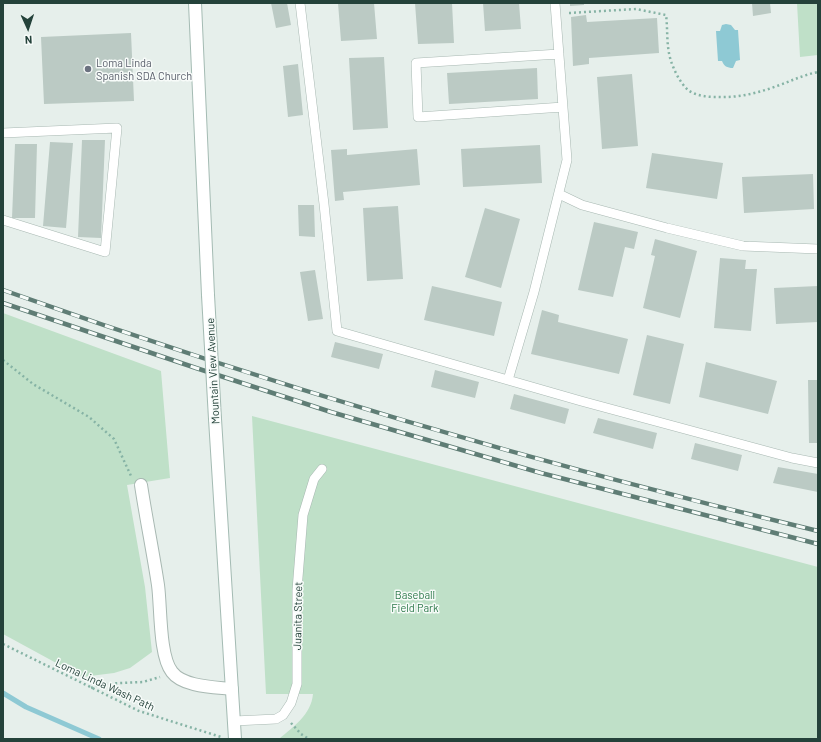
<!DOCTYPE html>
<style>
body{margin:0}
#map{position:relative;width:821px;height:742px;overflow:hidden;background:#e6efeb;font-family:Barlow,sans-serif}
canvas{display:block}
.frame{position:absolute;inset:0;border:4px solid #24423a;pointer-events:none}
.north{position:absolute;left:8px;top:8px;width:40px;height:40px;-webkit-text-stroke:3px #f7fbf9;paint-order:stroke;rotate:177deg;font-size:11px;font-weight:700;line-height:16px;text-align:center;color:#24423a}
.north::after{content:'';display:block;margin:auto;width:14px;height:18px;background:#24423a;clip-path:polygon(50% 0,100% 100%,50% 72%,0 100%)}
</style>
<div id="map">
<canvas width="821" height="742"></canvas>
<div class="frame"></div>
<div class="north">N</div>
</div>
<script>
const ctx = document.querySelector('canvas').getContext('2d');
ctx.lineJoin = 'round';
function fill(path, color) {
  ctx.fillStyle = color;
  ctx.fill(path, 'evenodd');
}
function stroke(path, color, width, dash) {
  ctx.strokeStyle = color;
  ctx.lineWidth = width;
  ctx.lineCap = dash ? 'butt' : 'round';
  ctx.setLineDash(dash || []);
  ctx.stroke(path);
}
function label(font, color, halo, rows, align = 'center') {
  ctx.font = font + ' Barlow,sans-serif';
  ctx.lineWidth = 3;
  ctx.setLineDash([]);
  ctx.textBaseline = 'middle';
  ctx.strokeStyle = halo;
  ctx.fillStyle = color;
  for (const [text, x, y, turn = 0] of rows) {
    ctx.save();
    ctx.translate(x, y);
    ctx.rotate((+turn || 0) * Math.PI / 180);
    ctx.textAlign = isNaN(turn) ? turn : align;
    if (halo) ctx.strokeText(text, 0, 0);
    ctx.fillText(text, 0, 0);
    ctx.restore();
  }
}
const green = new Path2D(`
 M797 3H818V55L800 57Z
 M3 313 161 371 170 478 127 485 145 587 152 652 130 668 114 673 82 677 3 634Z
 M252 416 818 567V739H279C294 726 311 715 313 694H266Z`);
const water = new Path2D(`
 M726 24 731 25 735 30H738L740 60 736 61 733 68C727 68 724 66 722 61H718L716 31H720L722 25Z`);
const stream = new Path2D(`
 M3 693 26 707 99 739`);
const building = new Path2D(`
 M271 3H287L291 25 276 28Z
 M338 3H374L377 39 341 41Z
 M415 3H452L454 43 418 44Z
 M483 3H519L521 29 485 31Z
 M570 3H584V5L570 6Z
 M752 3H770L771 13 753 16Z
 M586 15 587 22 657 18 659 53 589 58V64L573 66 571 17Z
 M131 33 134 101 44 104 41 37Z
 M384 57 388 128 353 130 349 58Z
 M298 64 303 115 288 117 283 66Z
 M537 68 538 99 449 104 447 73Z
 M632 74 638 146 602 149 597 77Z
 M82 140H105L101 238 78 237Z
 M50 142 73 143 66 228 43 226Z
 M15 144H37L35 218H12Z
 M540 145 542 183 463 187 461 149Z
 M347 149V155L417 149 420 185 343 192 344 200 335 201 331 150Z
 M652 153 723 163 717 199 646 188Z
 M813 174 814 209 744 213 742 177Z
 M298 205H314L315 237 299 236Z
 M398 206 403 279 367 281 363 208Z
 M485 208 520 219 501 288 465 277Z
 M594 222 638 232 634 249 625 247 613 297 578 290Z
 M655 239 697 251 680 318 643 308 655 256 651 255Z
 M720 258 746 260 745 269H757L751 331 714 328Z
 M315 270 323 319 308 321 300 272Z
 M432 286 502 302 494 336 424 320Z
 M818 286V322L776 324 774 288Z
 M542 310 559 315 558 322 628 339 619 374 531 354Z
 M647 335 684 344 670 404 633 395Z
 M335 342 383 354 379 369 331 357Z
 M706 362 777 381 768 414 699 397Z
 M435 370 479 382 475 398 431 387Z
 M808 380H818V443H809Z
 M514 394 569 409 565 424 510 409Z
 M598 418 657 433 653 449 593 433Z
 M695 443 742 455 738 471 691 459Z
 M778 467 818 474V492L773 483Z`);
const path = new Path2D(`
 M569 13 636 9 666 15C668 30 666 46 671 61 674 70 680 83 688 90 696 96 707 97 717 97 738 98 758 93 777 86 791 81 803 75 818 72
 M3 360 33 384 89 417 114 439 131 476
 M3 644 139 711 221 737
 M91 688 101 684 143 682 160 677
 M291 723 301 734 309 739`);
const service = new Path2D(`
 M300 3 324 204 337 331 581 401 792 458 818 463
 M559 54 416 63 418 117 563 107
 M3 133 117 128 105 252 3 220
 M559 194 582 205 667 228 743 246 818 249
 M508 380 534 292 567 160 555 3
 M234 721 276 719 283 715 291 703 297 684V590L303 515 314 479 322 469`);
const minor = new Path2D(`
 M141 485C146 518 153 552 158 585 161 606 159 656 172 672 183 687 215 687 232 689`);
const secondary = new Path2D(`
 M195 3 208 295
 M215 419 235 739`);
const rail = new Path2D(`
 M3 290C270 385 542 465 818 531
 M3 303 196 368 331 412 541 473 818 544`);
const secondaryBridge = new Path2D(`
 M208 295 215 419`);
const markers = [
 [88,69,4,"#6b7280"]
];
const worshipNames = [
 ["Loma Linda",96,63],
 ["Spanish SDA Church",96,76]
];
const streetNames = [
 ["Mountain View Avenue",213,371,-93],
 ["Juanita Street",298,616,-89],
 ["Loma Linda Wash Path",105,685,25]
];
const parkNames = [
 ["Baseball",415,595],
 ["Field Park",415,608]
];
fill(green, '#bfe0c8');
fill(water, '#8ec9d4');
stroke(stream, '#8ec9d4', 5);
fill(building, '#bbcac4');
stroke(service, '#a8b8b2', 10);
stroke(minor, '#a8b8b2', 14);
stroke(secondary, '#a4bbb3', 14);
stroke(path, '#86b3a5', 2.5, [2, 3]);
stroke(service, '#fff', 9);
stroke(minor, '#fff', 12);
stroke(secondary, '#fff', 12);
stroke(rail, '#5f7d75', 4.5);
stroke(rail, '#f7fbf9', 3, [9]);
stroke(secondaryBridge, '#a4bbb3', 14, []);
stroke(secondaryBridge, '#fff', 12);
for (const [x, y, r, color] of markers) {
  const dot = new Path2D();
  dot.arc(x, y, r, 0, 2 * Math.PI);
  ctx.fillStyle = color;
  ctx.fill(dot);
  stroke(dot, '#f7fbf9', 1.5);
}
label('11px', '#5b616d', '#f7fbf9', worshipNames, 'left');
label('11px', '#24423a', '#f7fbf9', streetNames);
label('11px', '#2d7a4b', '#f7fbf9', parkNames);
</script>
